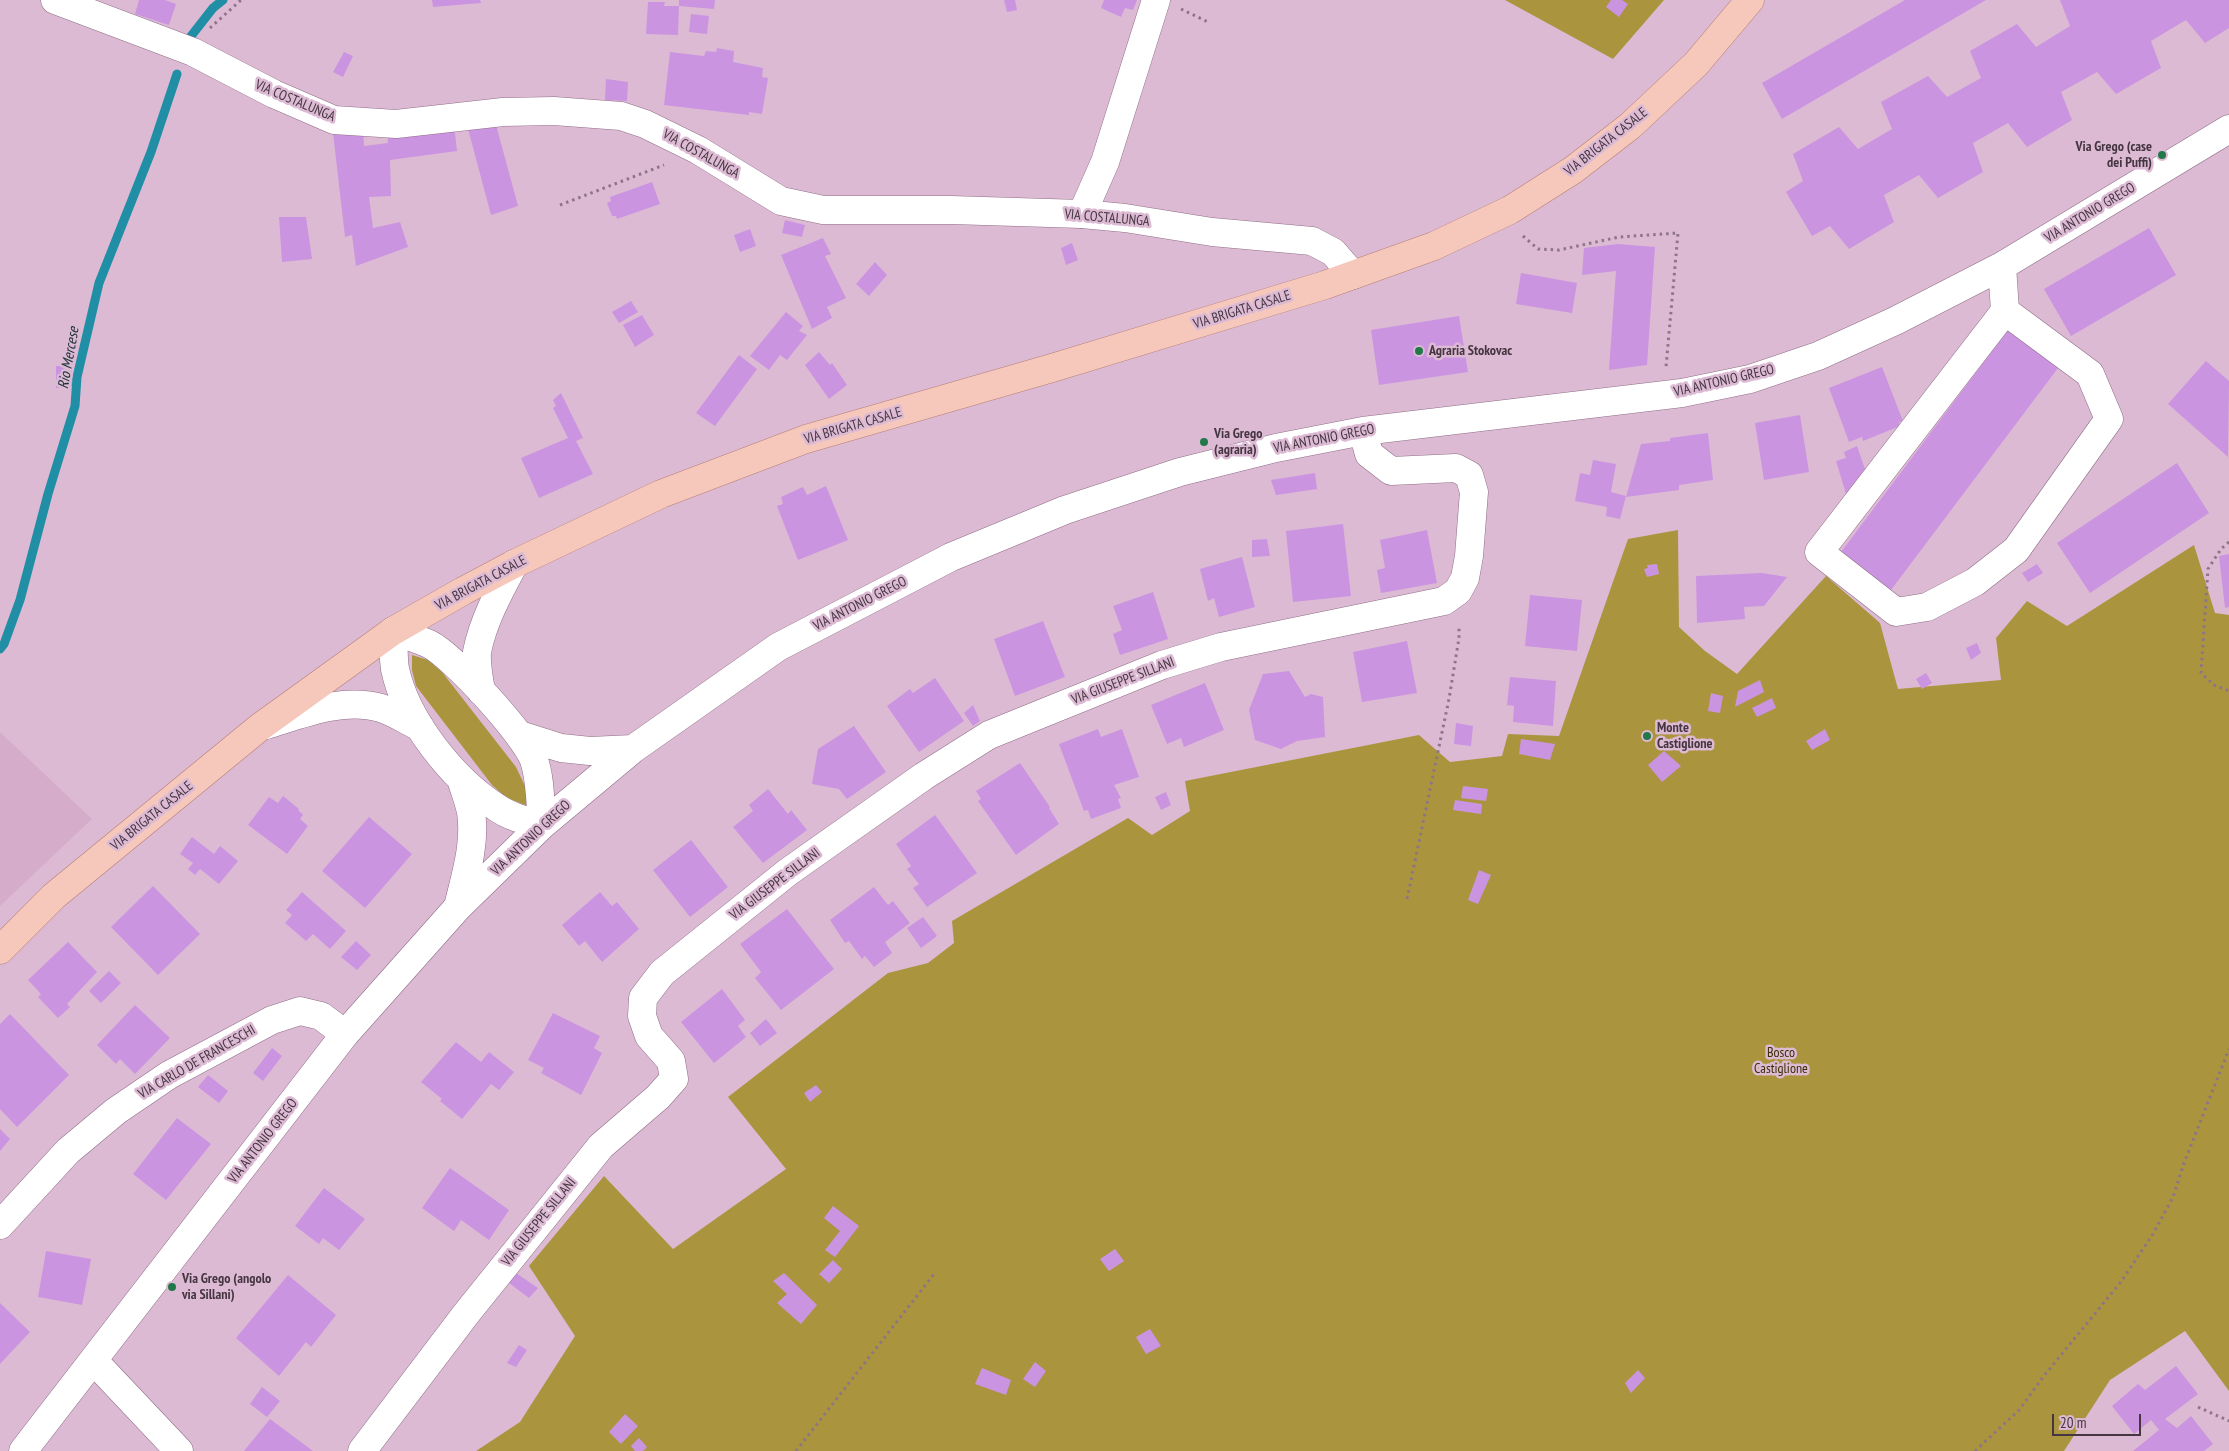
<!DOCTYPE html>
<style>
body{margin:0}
#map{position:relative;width:2229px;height:1451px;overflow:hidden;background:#ddbad4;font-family:"PT Sans Narrow",sans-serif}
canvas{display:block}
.scale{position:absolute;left:2052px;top:1414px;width:89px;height:22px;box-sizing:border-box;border:2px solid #453641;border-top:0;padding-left:6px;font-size:15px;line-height:18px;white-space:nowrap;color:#453641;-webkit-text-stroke:4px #ddbad4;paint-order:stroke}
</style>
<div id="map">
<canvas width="2229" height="1451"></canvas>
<div class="scale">20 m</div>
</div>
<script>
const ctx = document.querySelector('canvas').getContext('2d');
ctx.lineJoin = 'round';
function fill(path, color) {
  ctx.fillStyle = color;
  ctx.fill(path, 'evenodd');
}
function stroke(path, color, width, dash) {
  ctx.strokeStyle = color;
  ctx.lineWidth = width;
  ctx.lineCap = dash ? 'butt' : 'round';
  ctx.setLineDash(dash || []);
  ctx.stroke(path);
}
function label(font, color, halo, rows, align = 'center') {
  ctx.font = font + ' "PT Sans Narrow",sans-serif';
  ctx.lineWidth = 5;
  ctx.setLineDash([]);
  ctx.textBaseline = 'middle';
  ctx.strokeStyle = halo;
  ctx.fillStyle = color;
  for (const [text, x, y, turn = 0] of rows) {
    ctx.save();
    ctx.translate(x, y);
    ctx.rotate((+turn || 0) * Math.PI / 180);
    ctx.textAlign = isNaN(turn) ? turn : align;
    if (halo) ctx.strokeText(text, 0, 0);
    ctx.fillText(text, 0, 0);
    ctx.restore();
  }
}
const built = new Path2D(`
 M0 732 92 819 0 906Z`);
const green = new Path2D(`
 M1505 0H1664L1613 59Z
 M1678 530 1679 627 1705 651 1737 674 1826 576 1880 623 1898 689 2001 680 1996 638 2027 601 2067 626 2194 545 2215 613 2229 615V1391L2185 1331 2110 1380 2064 1451H476L520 1422 575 1336 529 1266 604 1176 673 1249 786 1169 728 1097 888 973 928 963 954 943 952 921 1128 818 1152 835 1190 811 1185 781 1419 735 1450 762 1502 756 1508 734 1559 736 1628 539Z
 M412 655 428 660 442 672 516 767 525 786 528 806 507 798 492 785 416 686 412 670Z`);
const stream = new Path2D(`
 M188 40 213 8 223 0
 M0 649 4 644 20 600 48 494 75 406 77 377 99 283 151 152 177 74`);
const building = new Path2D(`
 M139 0H165L176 4 169 25 135 14Z
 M432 0H480L481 3 433 7Z
 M679 0H715L714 9 679 6Z
 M1004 0H1015L1017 10 1007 12Z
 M1104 0H1137L1133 10 1125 8 1121 17 1101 8Z
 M1611 0H1622L1628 4 1619 17 1606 7Z
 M1905 0H1986L1782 119 1762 83Z
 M2060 0H2229V28L2205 43 2186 20 2151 41 2161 68 2116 94 2097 72 2061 92 2072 120 2027 147 2008 123 1973 143 1983 172 1938 198 1919 175 1884 195 1894 222 1849 249 1830 226 1812 236 1786 192 1803 181 1793 154 1839 127 1858 149 1892 129 1881 102 1928 76 1947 97 1981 78 1970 51 2017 24 2036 47 2070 26Z
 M648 2H665L664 6H679L678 35 646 34Z
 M691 14 709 16 707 34 689 32Z
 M717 48 734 51 733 62 763 68 762 77 768 78 762 114 749 112V115L664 105 670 52 704 56 706 51 716 52Z
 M344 52 353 56 343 77 333 72Z
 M606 79 628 82 627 101 605 100Z
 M495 121 518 206 491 215 467 125Z
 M454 124 457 151 390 160 391 196 369 197 373 228 400 222 408 247 356 266 352 235 345 237 333 133 363 130 364 146 388 143 387 133Z
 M652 182 660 204 617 219 616 216H612L607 203 611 201 610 197Z
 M279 217H306L312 259 282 262Z
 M785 220 805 225 802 237 782 233Z
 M2149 228 2176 275 2071 336 2044 289Z
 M750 229 756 246 740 252 734 235Z
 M823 238 831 254 825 256 846 298 827 307 832 318 812 329 781 255Z
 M1072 243 1078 260 1066 265 1061 248Z
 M1618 244 1655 247 1647 365 1609 370 1616 271 1582 275 1584 248Z
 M875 262 887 275 869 296 856 284Z
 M1521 273 1577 283 1572 313 1516 304Z
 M631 301 638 312 619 323 612 312Z
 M786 312 803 326 799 331 807 335 787 360 780 355 769 370 750 356Z
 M642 315 654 335 635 347 623 325Z
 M1459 316 1468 372 1379 385 1371 330Z
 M2008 330 2058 368 1888 594 1838 556Z
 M819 352 830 365 832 363 847 385 829 399 805 365Z
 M739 355 757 369 715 426 696 413Z
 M2206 361 2229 381 2228 457 2168 404Z
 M56 366H72V386L56 388Z
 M1882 367 1903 421 1899 422 1900 426 1863 441 1862 437 1849 442 1829 388Z
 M561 393 583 438 576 441 593 474 539 498 521 458 568 438 553 408 556 406 553 400Z
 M1800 415 1809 472 1764 480 1755 423Z
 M1708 433 1713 480 1679 485V490L1626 497 1641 444 1670 441V438Z
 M1857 446 1866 472 1847 497 1836 461 1846 458 1844 452Z
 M1593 460 1616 464 1611 492 1626 496 1620 519 1606 516 1607 507 1575 501 1580 473 1590 475Z
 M2177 463 2209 513 2090 593 2057 543Z
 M1315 473 1317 489 1276 495 1271 480Z
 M826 486 848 540 798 560 777 506 783 504 781 497 803 487 807 495Z
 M1343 524 1351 596 1293 602 1286 531Z
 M1427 530 1437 583 1381 593 1377 570 1385 568 1380 540Z
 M1267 539 1270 556 1252 557V540Z
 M2229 554V607L2225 608 2219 556Z
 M1242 557 1255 607 1219 617 1214 598 1208 601 1200 569Z
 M1657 564 1659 574 1647 577 1644 569 1648 568 1647 565Z
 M2037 564 2043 573 2028 582 2022 573Z
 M1762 573 1787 577 1764 606 1744 607 1745 619 1697 623 1696 576Z
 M1153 592 1168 639 1120 655 1113 634 1122 630 1113 606Z
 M1530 595 1582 600 1577 651 1525 646Z
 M1043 621 1065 677 1015 696 994 639Z
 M1407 641 1417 693 1362 702 1353 652Z
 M1977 643 1981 653 1971 660 1966 648Z
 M1289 671 1305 697 1311 694 1323 697 1325 737 1297 741 1281 749 1255 740 1249 710 1263 674Z
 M1926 673 1932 683 1922 689 1916 679Z
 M1510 677 1556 681 1553 726 1513 722 1514 706 1507 705Z
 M935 678 964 721 919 752 887 706 910 689 913 693Z
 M1760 680 1764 692 1735 707 1738 691Z
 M1205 683 1224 730 1184 747 1181 738 1167 744 1151 705Z
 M1711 693 1723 696 1720 713 1708 711Z
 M1772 698 1776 708 1757 717 1752 708Z
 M973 705 980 721 973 726 964 713Z
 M1456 723 1473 726 1471 746 1454 744Z
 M854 726 886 772 847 799 839 789 812 784 818 749Z
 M1098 729 1101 737 1122 729 1139 777 1114 785 1121 798 1118 799 1121 808 1091 819 1088 810 1084 811 1059 744Z
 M1825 729 1830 740 1812 750 1806 741Z
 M1521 739 1555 744 1550 760 1519 754Z
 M1664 751 1681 766 1662 782 1648 765Z
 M1020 763 1050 807 1049 808 1059 824 1016 855 978 801 981 799 976 791Z
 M1463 786 1488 789 1486 801 1461 798Z
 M768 789 788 814 791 810 807 830 763 863 733 827 753 811 749 805Z
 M1166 792 1171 805 1161 810 1155 797Z
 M283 796 299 809 298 810 303 815 300 819 308 826 287 854 248 825 269 797 278 803Z
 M1455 800 1482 804 1481 814 1453 810Z
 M935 815 977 873 927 907 913 888 919 884 907 869 911 866 896 844Z
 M369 817 412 854 365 908 322 871Z
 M192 837 214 854 220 846 238 861 219 884 200 869 195 875 188 869 193 863 180 854Z
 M691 840 728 887 690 917 653 870Z
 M1479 870 1491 875 1478 904 1468 900Z
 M153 886 200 934 158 975 111 927Z
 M874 887 888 905 893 901 910 923 885 942 892 953 874 967 865 956 862 959 849 941 845 943 830 920Z
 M302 892 346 931 330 949 313 934 306 941 285 923 292 915 286 910Z
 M600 892 612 906 617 902 639 929 602 962 585 941 579 946 562 925Z
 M787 909 834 969 781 1010 755 978 761 972 740 944Z
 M923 917 937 936 921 948 907 928Z
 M356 941 371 955 357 970 341 957Z
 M68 942 97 972 67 1004 70 1007 58 1018 38 997 41 994 28 980Z
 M109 971 121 983 101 1003 89 991Z
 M722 989 745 1020 738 1026 746 1037 714 1063 681 1022Z
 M135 1005 170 1038 135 1074 120 1059 116 1064 97 1045Z
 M553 1013 600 1036 594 1048 602 1053 581 1095 541 1073 544 1068 528 1060Z
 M10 1014 69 1075 17 1127 0 1109V1024Z
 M766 1019 777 1033 760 1046 750 1033Z
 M456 1042 481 1062 489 1052 514 1072 499 1090 491 1084 462 1119 440 1101 442 1099 421 1082Z
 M272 1048 282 1056 263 1081 253 1073Z
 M208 1075 228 1091 219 1103 198 1087Z
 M816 1085 822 1092 810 1102 804 1093Z
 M177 1118 211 1144 166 1200 133 1174Z
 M0 1129 10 1139 0 1151Z
 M450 1168 509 1210 489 1240 461 1220 454 1231 422 1208Z
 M324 1188 365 1219 339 1250 323 1238 319 1244 295 1226Z
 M833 1206 859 1226 835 1257 825 1250 840 1231 824 1218Z
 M1115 1249 1124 1261 1109 1271 1100 1259Z
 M46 1251 91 1259 82 1305 38 1297Z
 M833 1260 842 1269 829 1283 819 1274Z
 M516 1273 538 1288 529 1298 509 1283Z
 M784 1273 817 1305 801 1324 777 1303 787 1294 773 1281Z
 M288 1275 336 1315 311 1347 306 1342 279 1376 236 1338Z
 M0 1303 30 1332 0 1364Z
 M1150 1329 1161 1346 1146 1354 1136 1337Z
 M519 1345 527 1350 516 1367 507 1363Z
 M1035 1362 1046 1371 1035 1387 1023 1379Z
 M2176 1366 2198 1394 2165 1419 2177 1428 2191 1416 2213 1444 2204 1451H2133L2159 1430 2151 1420 2134 1434 2112 1406 2138 1384 2145 1390Z
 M982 1368 1011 1380 1006 1395 975 1384Z
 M1638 1370 1645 1378 1631 1393 1625 1383Z
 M262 1387 280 1401 267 1417 250 1404Z
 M625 1414 638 1426 621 1444 609 1432Z
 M270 1419 313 1451H244Z
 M639 1438 647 1447 643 1451H635L631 1446Z`);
const path = new Path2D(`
 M1181 9 1208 22
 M210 28 241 0
 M560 205 664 165
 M1523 236 1538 249 1559 250 1619 237 1678 233 1666 367
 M2229 542 2221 549 2208 569 2201 673 2214 685 2229 691
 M1407 899 1449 699 1459 638V626
 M2198 1407 2229 1421
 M796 1451 934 1274
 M1975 1451 2019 1410 2043 1377 2120 1283 2153 1234 2173 1197 2184 1163 2229 1049`);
const minor = new Path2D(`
 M1082 214 1105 162 1156 0
 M2002 266 2005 311 1819 552 1896 612 1927 607 1975 582 2016 550 2109 419 2090 374 2005 311
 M393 631C405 635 418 639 429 644 453 656 525 735 534 760 541 781 540 804 542 825 527 821 510 817 496 807 453 779 406 721 395 669 393 657 394 643 393 631Z
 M481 691C479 679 476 664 477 652 483 621 499 592 514 564
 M266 725C302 714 343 697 381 708 394 712 407 721 420 727
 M520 735 561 748 590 751 633 749
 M458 907C465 877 476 844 471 812 469 802 465 792 462 782
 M0 1225 68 1151 116 1111 169 1075 272 1020 300 1011 321 1016 345 1034
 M94 1361 179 1451
 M23 1451 345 1034 458 907 542 825 633 749 778 647 951 557 1065 510 1180 472 1276 448 1363 431 1682 393 1750 379 1818 356 1895 321 2002 266 2229 129
 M362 1451 466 1314 601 1146 658 1097 674 1079 671 1061 649 1036 642 1016 643 998 662 973 788 872 924 776 989 735 1162 665 1221 647 1444 601 1458 591 1465 578 1469 556 1474 492 1469 475 1456 468 1391 471 1369 454 1363 431`);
const tertiary = new Path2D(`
 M55 0 193 52 274 94 334 120 396 124 503 112 554 111 621 116 645 124 698 150 781 201 823 210H951L1082 214 1125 218 1212 232 1312 241 1333 252 1353 275`);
const primary = new Path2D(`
 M0 950 54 896 260 727 393 631 463 591 514 564 661 494 806 439 1052 368 1325 285 1434 246 1510 210 1573 170 1630 126 1696 64 1750 0`);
const markers = [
 [2162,155,5,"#23784a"],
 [1419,351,5,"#23784a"],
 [1204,442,5,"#23784a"],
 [1647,736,5,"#23784a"],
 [172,1287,5,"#23784a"]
];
const streetNames = [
 ["VIA COSTALUNGA",295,101,23],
 ["VIA BRIGATA CASALE",1606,142,-38],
 ["VIA COSTALUNGA",701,154,29],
 ["VIA ANTONIO GREGO",2090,213,-31],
 ["VIA COSTALUNGA",1107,218,5],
 ["VIA BRIGATA CASALE",1242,310,-17],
 ["VIA ANTONIO GREGO",1724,381,-13],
 ["VIA BRIGATA CASALE",853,426,-16],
 ["VIA ANTONIO GREGO",1324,439,-11],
 ["VIA BRIGATA CASALE",481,583,-28],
 ["VIA ANTONIO GREGO",860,604,-27],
 ["VIA GIUSEPPE SILLANI",1123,681,-21],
 ["VIA BRIGATA CASALE",152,816,-39],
 ["VIA ANTONIO GREGO",531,838,-43],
 ["VIA GIUSEPPE SILLANI",775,884,-37],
 ["VIA CARLO DE FRANCESCHI",197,1062,-30],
 ["VIA ANTONIO GREGO",263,1141,-52],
 ["VIA GIUSEPPE SILLANI",539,1222,-51]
];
const poiNames = [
 ["Via Grego (case",2152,147,"right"],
 ["dei Puffi)",2152,163,"right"],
 ["Agraria Stokovac",1429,351],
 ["Via Grego",1214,434],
 ["(agraria)",1214,450],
 ["Monte",1657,728],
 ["Castiglione",1657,744],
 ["Via Grego (angolo",182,1279],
 ["via Sillani)",182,1295]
];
const parkNames = [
 ["Bosco",1781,1053],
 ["Castiglione",1781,1069]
];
const waterNames = [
 ["Rio Mercese",69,358,-80]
];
fill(built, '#d6accb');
fill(green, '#aa953e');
stroke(stream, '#208ea4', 9);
fill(building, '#ca94e1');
stroke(minor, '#8f6e86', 29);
stroke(tertiary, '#8f6e86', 29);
stroke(primary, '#b47e74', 29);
stroke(path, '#8d7486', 3, [2.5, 4]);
stroke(minor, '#fff', 28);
stroke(tertiary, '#fff', 28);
stroke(primary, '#f6c8bc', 28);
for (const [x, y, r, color] of markers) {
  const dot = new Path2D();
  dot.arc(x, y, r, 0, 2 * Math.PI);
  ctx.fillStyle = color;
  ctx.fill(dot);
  stroke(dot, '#ddbad4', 2);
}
label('14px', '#453641', '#ddbad4', streetNames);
label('bold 14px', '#453641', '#ddbad4', poiNames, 'left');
label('14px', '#3a2f03', '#ddbad4', parkNames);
label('italic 15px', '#193036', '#ddbad4', waterNames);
</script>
